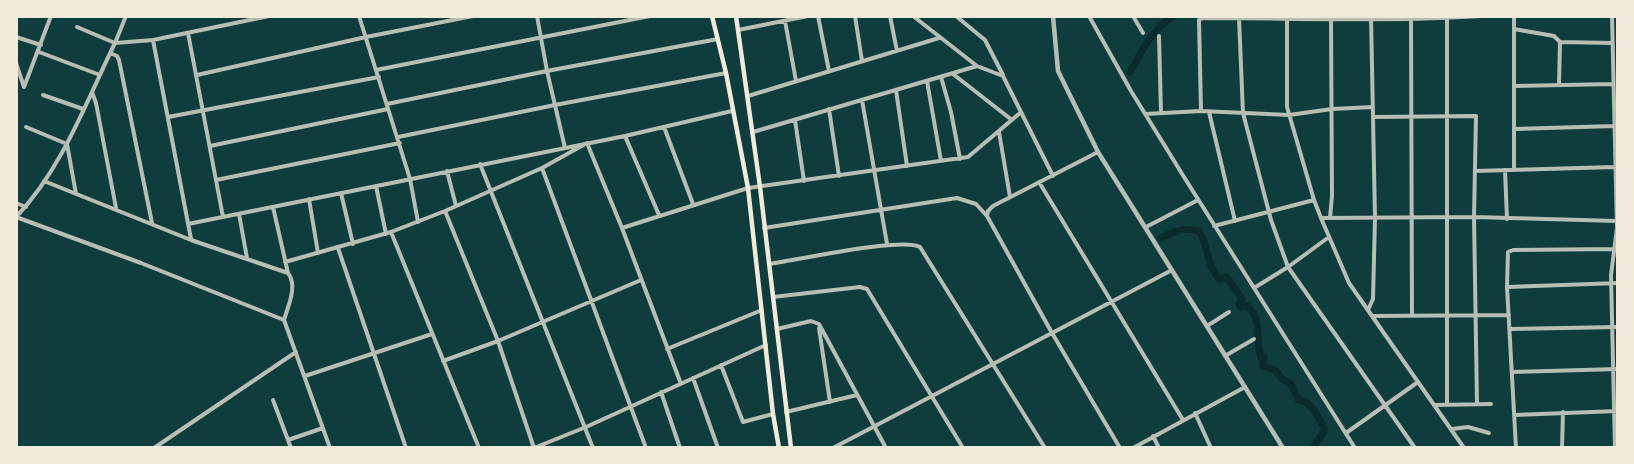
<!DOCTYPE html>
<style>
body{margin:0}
#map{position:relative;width:1634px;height:464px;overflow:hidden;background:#0f3d3e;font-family:"Work Sans",sans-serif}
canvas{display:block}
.frame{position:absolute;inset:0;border:18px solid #f1e9da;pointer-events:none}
</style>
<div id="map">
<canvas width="1634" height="464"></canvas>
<div class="frame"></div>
</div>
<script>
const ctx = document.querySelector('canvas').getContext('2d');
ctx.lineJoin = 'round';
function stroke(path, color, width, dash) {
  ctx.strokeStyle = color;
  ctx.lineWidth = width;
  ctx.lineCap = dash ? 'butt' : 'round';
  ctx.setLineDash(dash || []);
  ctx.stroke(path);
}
const canal = new Path2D(`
 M1130 72C1143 48 1151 32 1173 16
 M1161 238C1174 231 1184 227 1199 231 1210 249 1205 262 1219 279L1227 277 1242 299 1239 304 1240 307 1247 306C1264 320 1254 340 1261 358L1264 357 1263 366 1275 370 1282 379 1291 384 1298 399 1307 403 1314 410 1325 429 1313 448`);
const minor = new Path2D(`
 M359 16 410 179 418 222
 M537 16 547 71 565 148
 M818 16 829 71
 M855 16 862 61
 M890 16 897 51
 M913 16 977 66 1003 76 1053 176
 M956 16 985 40 1003 75
 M1089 16 1131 91 1184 177 1355 448
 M1133 16 1143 33
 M1287 16V107L1314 200 1321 218 1349 283 1464 448
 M1411 16 1412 315
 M1447 16V403
 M1514 16V170
 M1612 16 1617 228 1611 275 1615 448
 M1239 18 1243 113 1271 220 1288 267 1415 448
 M785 21 796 81
 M77 27 115 43 126 16
 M1514 29 1554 36 1560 42
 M738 30 808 16
 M188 33 223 217
 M1159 36 1161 112
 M16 37 41 45
 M153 40 191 239
 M39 52 100 75
 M110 53 117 56 119 60 152 223
 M16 63 24 87
 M376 70 650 16
 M953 74 1012 120
 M197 75 366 37 473 16
 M941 77 951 112 960 159
 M927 81 941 161
 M1559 85 1560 42 1612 43
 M1514 86 1613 84
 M24 87 51 16
 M896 90 907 166
 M92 92 96 103 116 208
 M43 95 83 109
 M748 96 939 38
 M862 100 887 244
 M387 104 547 71 718 39
 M829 109 839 176
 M1201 111 1199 20 1202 18C1296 18 1388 22 1481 16
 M1209 112 1235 221
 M1145 114 1201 111 1289 115 1332 109 1373 107
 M168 117 379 77
 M1373 117 1476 116 1474 217 1477 404
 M795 120 804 181
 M26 127 67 144 76 194
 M664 127 693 204
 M1514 129 1614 126
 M753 132 977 66
 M999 132 1010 197
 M625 136 659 215
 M398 137 555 105 726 73
 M210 146 388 109
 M480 164 593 448
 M1505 170 1507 219
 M447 171 456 206
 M1475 171 1615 167
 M216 180 400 143
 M44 181 191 240 288 273
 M1039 182 1183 420
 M376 186 386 234
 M341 193 353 244
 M309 199 318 253
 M16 203 26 207
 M273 207 288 273C298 286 288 306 284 320
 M445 211 498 341 534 448
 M239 214 247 258
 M987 216 988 211 993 206 1098 152
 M16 217C62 169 86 102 115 43L153 40 269 16
 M16 217 141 263 284 320
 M1321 218 1474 217 1617 221
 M1330 218 1332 196 1331 17
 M188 224 625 136 732 111
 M1214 226 1314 200
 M1146 227 1198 200
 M622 228 748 188 968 157 1020 113
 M764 228 957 198 976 204 987 216 1052 333 1120 448
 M391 232 479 448
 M338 248 406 448
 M285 262 391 232 445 211 542 168
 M769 264C797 260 901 237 920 247L1045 448
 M1507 287 1618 283
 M1254 288 1288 267 1329 237
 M773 297 860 287 867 289 963 448
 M1368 310 1373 299 1375 218 1371 16
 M1372 316 1509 315
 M284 320 330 448
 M1207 326 1229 312
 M819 328 830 402
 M777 329 811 321 819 324 886 448
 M1510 329 1618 327
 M667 349 762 310
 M1225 356 1254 339
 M443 361 498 341 641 280
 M721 365 743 422 773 414
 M1512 372 1618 369
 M305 376 432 334
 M693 378 718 448
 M661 392 680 448
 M273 400 288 440
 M1435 405 1491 404
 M786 412 857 395
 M1195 413 1211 448
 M1514 415 1618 411
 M1452 429 1468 427 1489 433
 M1346 433 1418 382
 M1153 436 1159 448
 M154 448 296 352
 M291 448 288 440 323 428
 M534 448 586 427 766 345
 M646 448 542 168 587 143 622 228 681 384
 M833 448 1172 270
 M1133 448 1245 387
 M1516 448 1507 287 1508 252 1513 250 1615 249
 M1562 448 1563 412`);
const tertiary = new Path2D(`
 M1053 16 1058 71 1098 152 1283 448`);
const secondary = new Path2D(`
 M712 16 726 73 748 188 773 414 779 448
 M736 16 760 187 791 448`);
stroke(canal, '#0a2a2b', 7);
stroke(minor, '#b8beb3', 4);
stroke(tertiary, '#b8beb3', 4.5);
stroke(secondary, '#f1e9da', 4.5);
</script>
